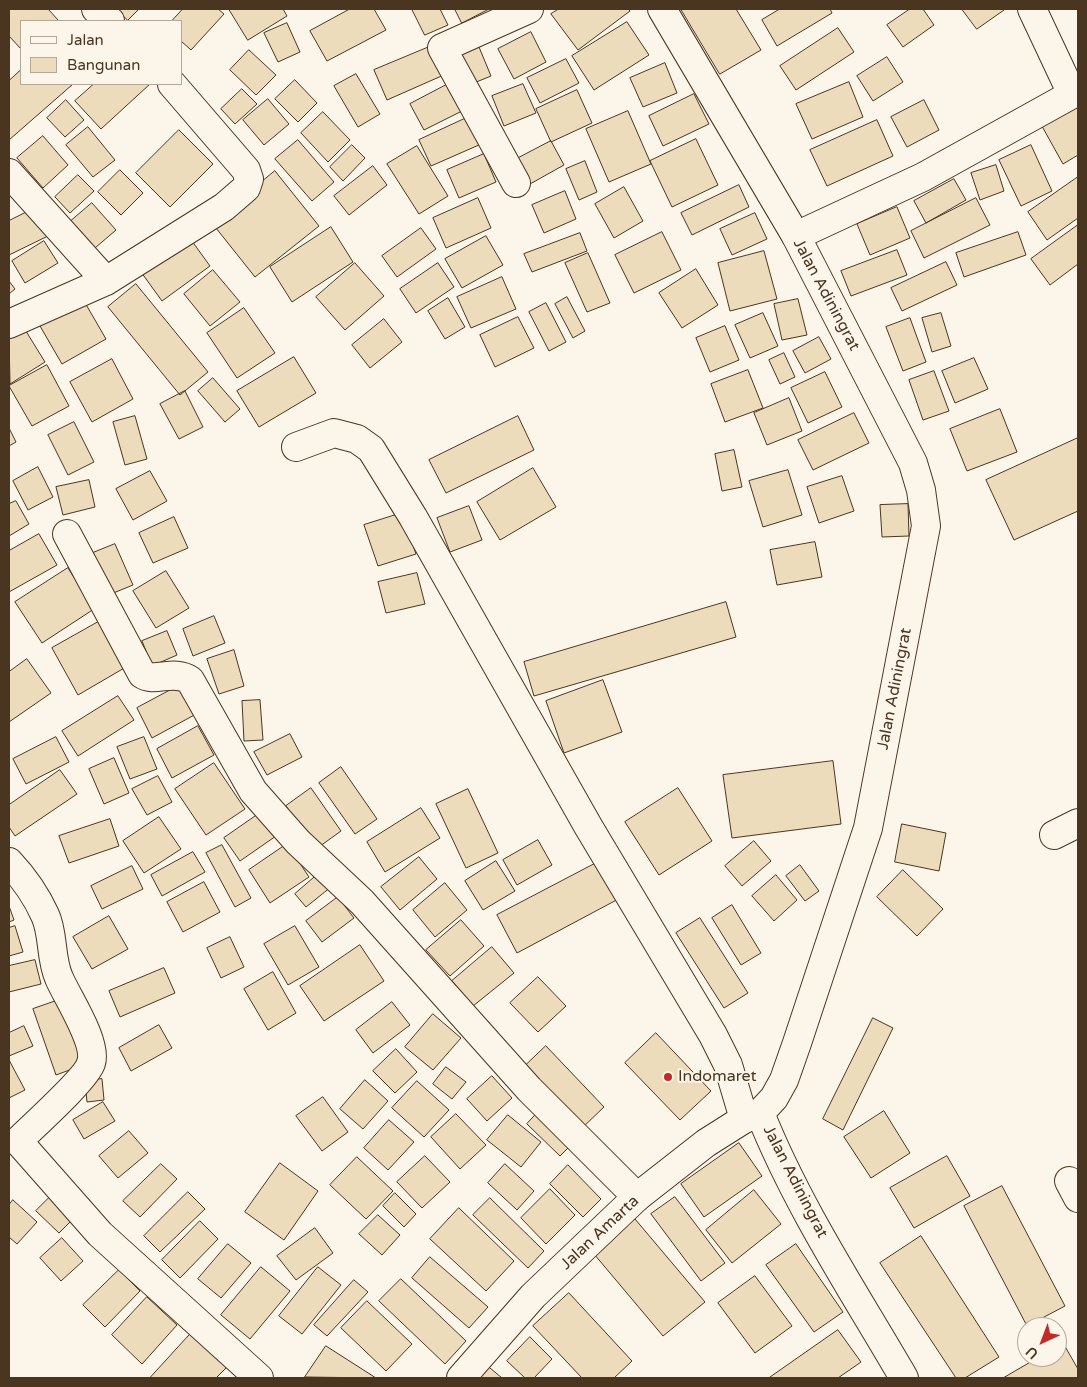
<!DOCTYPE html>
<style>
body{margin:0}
#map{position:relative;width:1087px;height:1387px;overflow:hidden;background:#fbf6e9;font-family:"Varela Round",sans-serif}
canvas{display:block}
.frame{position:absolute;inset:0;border:10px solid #4a3520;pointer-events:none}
.legend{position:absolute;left:20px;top:20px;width:162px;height:65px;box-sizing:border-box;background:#fbf6e9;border:1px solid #b4a999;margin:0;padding:6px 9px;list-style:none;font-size:15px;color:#4a3520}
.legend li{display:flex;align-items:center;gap:10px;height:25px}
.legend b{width:25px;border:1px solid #b4a999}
.north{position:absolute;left:1017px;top:1317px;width:50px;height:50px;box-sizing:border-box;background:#fbf6e9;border:1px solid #b4a999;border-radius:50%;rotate:223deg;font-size:14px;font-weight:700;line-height:20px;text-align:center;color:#4a3520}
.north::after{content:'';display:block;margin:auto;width:18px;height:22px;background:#c62828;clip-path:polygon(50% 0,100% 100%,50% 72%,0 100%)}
</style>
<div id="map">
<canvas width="1087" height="1387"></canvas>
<div class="frame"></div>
<ul class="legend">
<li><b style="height:6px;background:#fbf6e9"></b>Jalan</li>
<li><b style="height:14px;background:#ecdcbc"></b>Bangunan</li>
</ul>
<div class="north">U</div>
</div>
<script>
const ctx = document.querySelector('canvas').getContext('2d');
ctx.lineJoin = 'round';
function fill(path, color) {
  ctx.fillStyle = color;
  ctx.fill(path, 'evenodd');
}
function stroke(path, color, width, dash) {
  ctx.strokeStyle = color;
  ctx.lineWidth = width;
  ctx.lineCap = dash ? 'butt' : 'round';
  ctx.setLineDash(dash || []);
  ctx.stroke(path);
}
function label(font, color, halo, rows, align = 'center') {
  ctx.font = font + ' "Varela Round",sans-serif';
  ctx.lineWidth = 4;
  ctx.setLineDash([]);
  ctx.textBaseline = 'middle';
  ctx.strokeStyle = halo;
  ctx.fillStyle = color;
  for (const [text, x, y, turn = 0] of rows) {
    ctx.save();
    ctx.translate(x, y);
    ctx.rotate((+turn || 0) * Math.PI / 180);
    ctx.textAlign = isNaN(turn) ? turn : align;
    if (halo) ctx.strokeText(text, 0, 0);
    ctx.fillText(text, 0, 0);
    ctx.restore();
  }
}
const building = new Path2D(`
 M9 9H48L59 21H21V49L9 36Z
 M116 9H139L128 20Z
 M183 9H218L224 14 191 50 181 41V21H172Z
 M229 9H283L287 16 248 40Z
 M350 9H374L386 30 327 61 310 31Z
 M412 9H440L448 25 425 35Z
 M455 9H489L462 23Z
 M559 9H628L630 11 578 50 551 14Z
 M681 9H736L761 50 720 74Z
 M780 9H830L832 13 777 46 762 20Z
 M910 9H923L934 25 903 47 887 25Z
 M962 9H1003L1004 10 977 29Z
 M627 22 649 55 594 90 572 56Z
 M287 23 300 52 278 62 264 33Z
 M838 28 854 52 796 90 780 66Z
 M531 32 546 62 514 79 498 49Z
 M434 45 446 74 387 100 374 70Z
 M479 47 491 76 469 85 457 56Z
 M249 50 276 75 256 95 230 70Z
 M887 57 903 82 873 101 857 76Z
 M566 59 579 83 540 103 527 78Z
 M665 63 677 93 643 107 630 78Z
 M21 70V84H73L9 140V81Z
 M356 74 380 114 358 127 334 86Z
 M295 80 317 103 298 122 275 99Z
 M452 82 466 109 424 130 410 104Z
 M849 82 863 117 812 139 796 104Z
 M94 84H150L101 129 75 101Z
 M523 84 536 113 504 126 492 96Z
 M242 89 257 104 235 124 221 109Z
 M577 90 592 123 551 142 536 109Z
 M694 94 709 124 663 146 649 116Z
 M268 99 289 124 264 145 243 120Z
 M66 100 84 120 65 137 47 118Z
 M924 100 939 130 907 147 891 117Z
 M1072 100 1078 110V155L1063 164 1038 119Z
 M628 111 651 164 609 182 586 129Z
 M323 112 350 140 328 162 301 133Z
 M475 114 488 141 431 166 419 140Z
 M877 120 893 156 827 186 810 150Z
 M88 127 115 160 93 177 66 145Z
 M179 130 213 164 170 207 136 173Z
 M43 136 68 165 43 188 17 158Z
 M696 139 718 185 672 207 650 161Z
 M298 140 334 182 312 201 275 159Z
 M551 141 564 165 521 189 507 164Z
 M352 145 365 158 343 181 330 167Z
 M1031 145 1052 191 1021 206 999 160Z
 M417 146 448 196 419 214 387 164Z
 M484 154 496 182 459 198 447 170Z
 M585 161 597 192 579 200 566 169Z
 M996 165 1004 191 980 200 971 173Z
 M373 166 387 185 349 215 334 196Z
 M120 170 143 193 121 215 98 192Z
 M275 171 319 226 255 277 212 223Z
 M78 175 94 191 70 213 55 197Z
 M1078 177V218L1047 240 1028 212Z
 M954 179 966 200 926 223 914 201Z
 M739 185 749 207 692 235 681 213Z
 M624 187 643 221 614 238 595 204Z
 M565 191 576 219 544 233 532 205Z
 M478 198 491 228 446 248 433 218Z
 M976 198 990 225 924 258 911 231Z
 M92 203 116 230 95 248 71 221Z
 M37 207 50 235 9 255V221Z
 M897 207 910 238 870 255 857 224Z
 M755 213 767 239 732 255 720 229Z
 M1078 225V264L1050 285 1031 259Z
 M331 227 353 262 292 302 270 267Z
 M421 228 436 249 397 277 382 256Z
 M662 232 681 270 634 293 615 255Z
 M1018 232 1026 255 964 277 956 253Z
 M580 233 587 251 532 272 524 254Z
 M486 236 503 265 462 288 445 259Z
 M189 237 210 266 162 301 141 272Z
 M44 241 58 263 25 283 12 261Z
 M897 250 907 275 851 296 841 271Z
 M764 251 777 299 730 311 718 263Z
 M588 253 610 303 587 312 565 263Z
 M946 262 957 285 902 311 891 288Z
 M355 263 384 296 345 330 316 297Z
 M438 263 454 287 416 313 400 289Z
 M696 269 718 305 682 328 659 293Z
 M213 270 240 302 210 326 184 294Z
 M502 277 516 309 471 328 457 297Z
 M9 281 15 289 9 294Z
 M136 284 208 372 180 395 108 307Z
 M567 297 585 331 573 338 555 304Z
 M448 298 465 327 445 339 428 311Z
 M798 299 807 335 782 340 774 304Z
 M84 301 106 339 62 364 40 326Z
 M546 303 566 342 549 351 529 312Z
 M244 308 275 353 237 378 207 333Z
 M763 313 778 346 750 358 735 325Z
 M941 313 951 346 932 352 922 318Z
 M518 317 534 348 495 367 480 335Z
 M910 318 926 362 903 371 886 327Z
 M384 319 402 342 370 368 352 345Z
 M725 326 739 360 710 372 696 338Z
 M24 328 45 362 10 384 9 337Z
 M819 337 831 359 805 373 793 351Z
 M784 353 795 377 780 384 769 360Z
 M294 357 316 393 259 427 237 391Z
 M974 358 988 389 955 403 942 371Z
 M112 359 133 399 92 422 70 382Z
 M47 365 69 406 32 426 9 386Z
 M748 370 763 408 725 422 711 384Z
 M934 371 949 411 923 420 909 380Z
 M825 372 842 407 808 423 791 388Z
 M213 378 240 409 225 422 198 391Z
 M185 391 203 427 179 439 160 404Z
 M789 398 802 431 767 445 754 413Z
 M1000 409 1017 452 967 471 950 429Z
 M854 413 869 443 813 470 798 440Z
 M135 416 147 459 125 465 113 422Z
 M518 416 534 450 446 493 429 460Z
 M74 422 94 462 68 475 48 435Z
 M9 428 16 442 9 446Z
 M1078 438V511L1014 540 986 480Z
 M734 450 742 487 722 491 715 454Z
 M38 467 53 497 28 510 13 481Z
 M533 468 556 507 500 540 477 502Z
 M788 470 802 515 763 527 749 481Z
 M150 471 167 501 133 520 116 489Z
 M842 476 854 511 819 523 807 487Z
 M89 480 95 507 63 515 56 487Z
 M16 501 29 524 9 536V504Z
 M908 504 909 536 882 537 880 505Z
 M469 506 482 540 450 552 437 518Z
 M402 513 416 554 378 566 364 525Z
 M174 517 188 548 153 563 139 533Z
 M39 534 57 565 9 592V551Z
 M815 542 822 577 777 585 770 550Z
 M115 544 133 585 106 596 88 555Z
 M68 568 94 609 42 643 15 602Z
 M166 571 189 608 156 628 133 591Z
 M417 573 425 604 386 613 378 582Z
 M726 602 736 637 534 696 524 662Z
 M214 616 225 643 193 656 183 629Z
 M100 621 126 667 78 695 52 648Z
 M167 631 177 655 152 666 142 641Z
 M234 650 244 686 219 694 207 659Z
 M27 659 51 693 9 722V672Z
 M603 680 622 732 564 753 546 701Z
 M182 684 198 713 152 738 137 708Z
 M118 696 134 720 78 756 62 731Z
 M260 700 263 740 244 741 242 701Z
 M198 726 214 755 172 778 157 749Z
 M290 734 302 757 267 775 254 752Z
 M56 737 69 762 26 784 13 759Z
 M144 737 157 769 130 779 117 747Z
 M114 758 129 793 104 804 89 769Z
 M833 761 841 824 732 838 723 775Z
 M214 763 245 809 206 835 175 789Z
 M341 767 377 819 355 834 319 783Z
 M60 770 77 794 15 836 9 827V805Z
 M158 776 172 802 147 815 132 789Z
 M311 788 341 831 316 849 286 806Z
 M678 788 712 841 659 875 625 822Z
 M468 789 498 853 466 868 436 804Z
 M421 808 440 838 385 872 367 842Z
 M260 813 276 836 240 861 224 838Z
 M159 817 181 849 144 873 123 841Z
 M110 819 119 846 69 863 59 836Z
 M902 824 946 833 939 871 895 862Z
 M538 840 552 865 517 885 503 860Z
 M754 841 771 861 742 886 725 866Z
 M287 844 309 877 270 903 249 870Z
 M222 845 251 898 235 907 206 853Z
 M193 852 205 872 162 896 151 875Z
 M419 857 437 879 400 910 381 887Z
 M604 859 624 896 517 953 497 915Z
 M496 861 515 891 483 910 465 881Z
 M800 865 819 891 805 901 786 876Z
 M132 866 143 889 102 909 91 886Z
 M324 869 336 883 306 907 295 894Z
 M903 870 943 909 917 936 877 897Z
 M776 875 797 900 774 921 752 896Z
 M204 882 220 912 183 932 167 902Z
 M445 883 467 910 435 937 413 910Z
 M338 897 354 918 322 942 306 921Z
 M732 905 761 953 741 965 712 918Z
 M9 906 14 920 9 922Z
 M109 916 128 949 92 969 73 937Z
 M700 918 748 993 724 1008 676 933Z
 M461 920 484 946 450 976 426 950Z
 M15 926 23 952 9 956V928Z
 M295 926 319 967 288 985 264 944Z
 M230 937 244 967 221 978 207 948Z
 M360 945 384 981 324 1021 300 986Z
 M492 947 514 973 473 1006 452 981Z
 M35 960 41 984 9 992V966Z
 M164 968 175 993 120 1017 109 991Z
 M273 972 296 1013 268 1030 244 989Z
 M538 977 566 1006 538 1032 510 1003Z
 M59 1000 83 1065 56 1075 33 1009Z
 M392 1002 410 1025 373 1053 356 1030Z
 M433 1014 461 1038 433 1070 405 1047Z
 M873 1018 893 1028 843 1130 823 1119Z
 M159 1025 172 1048 131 1071 119 1048Z
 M24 1026 33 1046 9 1056V1033Z
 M656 1033 711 1091 680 1120 625 1063Z
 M546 1046 604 1107 581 1129 523 1068Z
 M396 1049 417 1072 395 1093 373 1071Z
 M9 1060 25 1090 9 1098Z
 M446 1067 466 1082 452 1099 433 1084Z
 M492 1076 512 1098 487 1121 467 1099Z
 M102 1079 104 1100 87 1102 85 1081Z
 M365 1080 388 1101 363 1129 340 1109Z
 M417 1081 449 1110 424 1137 392 1108Z
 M323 1097 348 1132 322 1151 296 1116Z
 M103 1102 115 1121 84 1139 73 1120Z
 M540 1110 574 1142 560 1156 527 1124Z
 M884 1111 910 1153 871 1178 844 1137Z
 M456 1114 486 1145 460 1169 431 1137Z
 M508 1115 541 1142 521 1167 487 1140Z
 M389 1120 414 1142 388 1170 364 1148Z
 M129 1131 148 1153 118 1178 99 1156Z
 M739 1143 762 1176 704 1217 681 1184Z
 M425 1156 450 1182 422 1208 397 1182Z
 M947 1156 970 1196 914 1228 890 1188Z
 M357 1157 393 1191 366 1219 330 1185Z
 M280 1163 318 1191 284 1240 245 1212Z
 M161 1164 177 1179 140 1217 123 1201Z
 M505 1164 534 1191 517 1210 488 1183Z
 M568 1165 601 1199 583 1217 550 1184Z
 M1002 1186 1065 1306 1027 1326 964 1206Z
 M550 1189 575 1215 546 1244 521 1218Z
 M754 1190 781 1224 732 1263 706 1230Z
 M56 1191 78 1214 59 1233 36 1211Z
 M188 1192 205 1209 160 1252 144 1236Z
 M395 1193 416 1214 404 1227 383 1206Z
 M675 1197 725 1263 701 1281 651 1214Z
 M490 1198 544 1251 528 1268 473 1215Z
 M13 1200 37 1222 17 1244 9 1237V1205Z
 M459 1208 514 1261 486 1291 430 1239Z
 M378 1215 400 1235 382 1255 359 1234Z
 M635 1219 705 1302 663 1336 594 1254Z
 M200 1221 218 1239 180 1278 162 1260Z
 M315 1228 333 1253 296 1280 277 1256Z
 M921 1236 999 1357 965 1378H956L880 1263Z
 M62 1238 83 1261 61 1281 40 1258Z
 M228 1244 251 1263 221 1298 198 1279Z
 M796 1244 843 1312 814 1332 766 1265Z
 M430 1257 488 1307 469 1328 412 1278Z
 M261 1267 290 1291 250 1339 221 1315Z
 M318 1267 341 1285 302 1334 279 1316Z
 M119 1270 140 1291 105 1327 83 1305Z
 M755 1276 792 1326 755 1353 718 1303Z
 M401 1279 466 1341 445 1364 379 1301Z
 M354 1280 368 1292 327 1336 314 1325Z
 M569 1293 632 1361 614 1378H582L533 1326Z
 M147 1297 177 1325 142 1364 112 1335Z
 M367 1301 412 1344 386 1371 341 1328Z
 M194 1330 230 1364 216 1378H150Z
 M838 1330 861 1362 838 1378H769Z
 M530 1337 552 1359 534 1378H525L507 1361Z
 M1063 1343 1078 1369V1378H1003L1039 1357H1057V1347Z
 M326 1346 376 1378 305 1377Z
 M478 1358 502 1378H464Z`);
const street = new Path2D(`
 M96 9 110 21
 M1032 9 1072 94
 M9 173 106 281
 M516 183 442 48 529 9
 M796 236 923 177 1078 91
 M9 324 106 281 224 207 246 188 249 179 246 170 172 84
 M296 447 334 433 357 439 371 449 413 517 588 826 713 1035 728 1065 744 1119
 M67 534 142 674C154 683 174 669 190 680L253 791 298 842 362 902 529 1089 637 1197
 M1054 835 1078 823
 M9 862C24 878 36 895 45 915 54 934 50 958 59 978 67 997 98 1043 91 1063 87 1078 32 1127 18 1141L100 1234 259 1378
 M1069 1181 1078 1198`);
const secondary = new Path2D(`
 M760 1113C797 1206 854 1292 904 1378
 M461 1378 533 1296 637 1197 706 1143 744 1119 760 1113 774 1098 784 1080 797 1043 868 828 926 526 921 490 913 463 796 236 662 9`);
const markers = [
 [668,1077,5,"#c62828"]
];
const streetNames = [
 ["Jalan Adiningrat",826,295,62],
 ["Jalan Adiningrat",895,689,-79],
 ["Jalan Adiningrat",795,1182,63],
 ["Jalan Amarta",600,1233,-43]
];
const poiNames = [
 ["Indomaret",678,1077]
];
fill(building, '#ecdcbc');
stroke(building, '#4a3520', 1);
stroke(street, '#4a3520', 30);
stroke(secondary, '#4a3520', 30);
stroke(street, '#fbf6e9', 28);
stroke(secondary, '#fbf6e9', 28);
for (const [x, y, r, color] of markers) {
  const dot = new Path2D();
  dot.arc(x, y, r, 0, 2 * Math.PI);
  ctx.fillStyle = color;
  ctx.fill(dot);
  stroke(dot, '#fbf6e9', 2);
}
label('16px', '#4a3520', '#fbf6e9', streetNames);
label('16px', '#4a3520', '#fbf6e9', poiNames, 'left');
</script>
